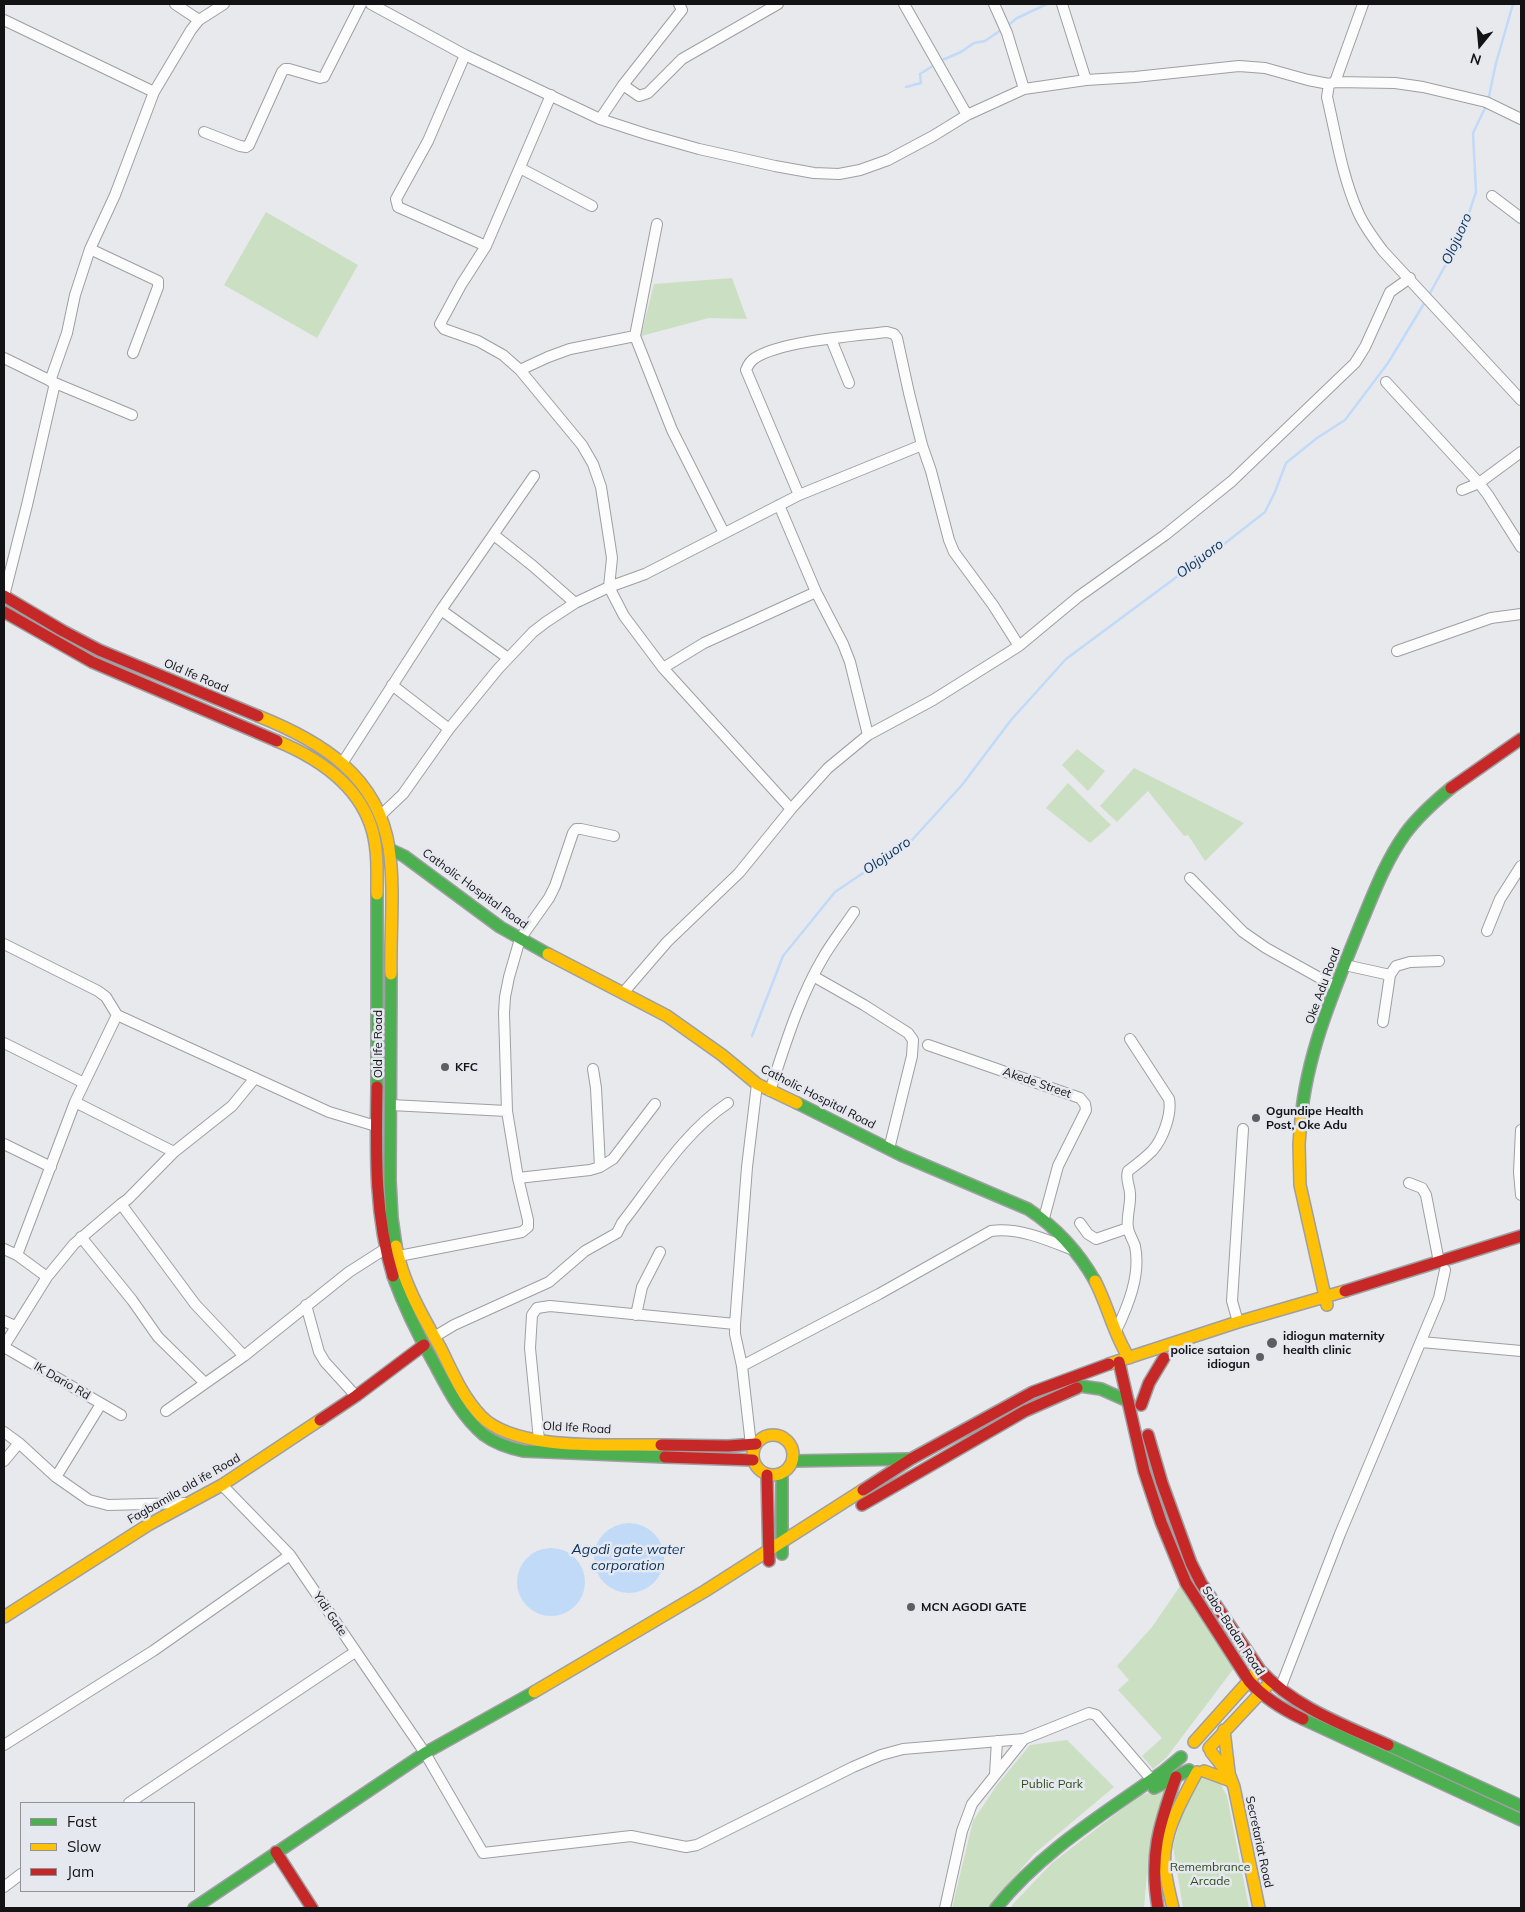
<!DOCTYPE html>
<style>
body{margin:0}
#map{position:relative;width:1525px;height:1912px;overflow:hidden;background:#e8e9ed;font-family:Mulish,sans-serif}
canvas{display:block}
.frame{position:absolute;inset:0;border:5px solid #131316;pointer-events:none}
.legend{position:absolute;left:20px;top:1802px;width:175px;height:90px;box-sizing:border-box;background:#e6e8ef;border:1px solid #929398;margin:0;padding:6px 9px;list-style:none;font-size:15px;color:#131316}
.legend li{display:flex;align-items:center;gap:10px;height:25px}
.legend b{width:25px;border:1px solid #929398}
.north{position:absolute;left:1455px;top:20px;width:50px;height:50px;-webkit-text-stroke:4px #e6e8ef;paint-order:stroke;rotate:197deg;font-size:14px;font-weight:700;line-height:20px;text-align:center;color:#131316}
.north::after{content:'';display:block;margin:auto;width:18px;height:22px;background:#131316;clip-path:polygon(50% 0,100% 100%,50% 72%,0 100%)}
</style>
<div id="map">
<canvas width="1525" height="1912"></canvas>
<div class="frame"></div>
<ul class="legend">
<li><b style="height:6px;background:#4caf50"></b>Fast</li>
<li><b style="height:6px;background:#ffc107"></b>Slow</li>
<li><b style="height:6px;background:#c62828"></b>Jam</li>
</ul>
<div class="north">N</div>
</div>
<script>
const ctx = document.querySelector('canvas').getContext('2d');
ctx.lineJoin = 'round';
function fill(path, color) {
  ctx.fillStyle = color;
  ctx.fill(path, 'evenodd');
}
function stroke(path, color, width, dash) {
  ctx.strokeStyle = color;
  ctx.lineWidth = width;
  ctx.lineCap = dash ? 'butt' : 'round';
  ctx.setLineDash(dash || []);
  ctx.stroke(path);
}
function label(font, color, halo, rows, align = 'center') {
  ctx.font = font + ' Mulish,sans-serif';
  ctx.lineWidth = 5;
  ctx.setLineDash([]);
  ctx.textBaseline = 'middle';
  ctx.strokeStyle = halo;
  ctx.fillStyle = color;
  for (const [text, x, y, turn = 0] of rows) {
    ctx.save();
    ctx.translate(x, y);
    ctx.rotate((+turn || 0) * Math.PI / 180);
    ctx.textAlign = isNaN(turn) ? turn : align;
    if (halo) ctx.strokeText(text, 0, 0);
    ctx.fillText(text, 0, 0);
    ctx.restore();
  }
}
const green = new Path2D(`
 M266 212 358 265 317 338 224 285Z
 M732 278 747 319 709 318 641 336 654 284Z
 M1077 749 1105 771 1088 791 1062 765Z
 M1134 768 1244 823 1205 861 1188 835 1184 836 1148 791 1117 822 1100 806Z
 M1068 783 1111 825 1090 843 1046 808Z
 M1187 1576 1241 1659 1166 1758 1153 1769 1142 1756 1162 1738 1118 1690 1129 1680 1117 1666 1152 1627Z
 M1067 1740 1114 1787 1034 1854 988 1908H952L973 1821 997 1785 1030 1745Z
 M1204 1774 1219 1781 1227 1796 1249 1908H1183L1173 1846 1189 1790Z
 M1166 1787 1149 1851 1144 1908H1011L1012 1905 1052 1863 1139 1796Z`);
const water = new Path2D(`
 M594 1558a35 35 0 1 1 70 0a35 35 0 1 1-70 0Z
 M517 1582a34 34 0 1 1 68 0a34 34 0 1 1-68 0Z`);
const stream = new Path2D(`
 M1006 27 1017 18 1047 4
 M940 61 961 52 974 43 985 41 1001 30
 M906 87 921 83 920 74 936 64
 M1488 101 1496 63 1513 4
 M1429 295 1445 266 1468 216 1476 192 1473 133 1486 106
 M752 1036 783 956 835 892 912 840 962 785 1011 720 1066 659 1190 567 1219 548 1265 512 1275 492 1286 463 1317 438 1345 420 1388 363 1425 302`);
const street = new Path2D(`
 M175 4 199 20
 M371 4 465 55 600 119 646 134 699 149 775 166 814 173 839 174 860 170 888 160 933 136 967 115 1024 89 1086 80 1135 77 1239 66 1265 68 1308 80 1329 84 1335 82 1395 83 1423 87 1486 102 1521 119
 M904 4 967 115
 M994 4 1007 33 1024 89
 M1062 4 1086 80
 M4 20 154 92
 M465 55 428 141 396 199 398 207 486 246
 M1335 82 1363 4
 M1329 84 1327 97C1336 135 1342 176 1358 212 1364 226 1374 239 1383 251L1521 400
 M623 85 639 96 648 93 682 59 778 4
 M551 95 486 246 461 285 440 324 444 329 478 341 503 355 520 370 582 445 593 464 601 487 612 558 609 587 624 616 663 668 791 809
 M600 119 623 85 682 10 679 4
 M204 132 240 146 246 147 249 145 282 72 285 69H289L320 78 324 77 361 4
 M520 168 592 206
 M1492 196 1521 218
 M657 224 635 336 672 430 724 533
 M90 249 158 281V287L133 353
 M831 339 849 383
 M4 358 55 383 132 415
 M520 370 548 357 570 349 635 336
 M50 381 67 333 75 295 90 249 115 195 154 92 191 30 199 20 224 4
 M1386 382 1479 483 1488 495 1521 547
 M1462 490 1479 483 1521 452
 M799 495 746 370C748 365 750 361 755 358 781 341 854 336 887 332L894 334 897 338 909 393 922 445 931 471 949 540 954 552 993 605 1019 646
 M779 505 816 592 843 644 850 662 868 735
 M494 535 533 566 575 603
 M4 596 27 505 55 383
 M441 610 508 658
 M1397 651 1491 618 1521 614
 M663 668 704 643 816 592
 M392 685 449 729
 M343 762 441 610 534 476
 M381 815 403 794 449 729 498 669 533 632 546 622 575 603 609 587 645 574 799 495 922 445
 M1190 878 1243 932 1266 948 1336 987
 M1487 931 1500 899 1521 866
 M4 944 98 991 106 997 117 1015 329 1112 376 1126
 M1345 965 1390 975
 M813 976 864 1005 908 1033 913 1040 912 1056 889 1149
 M623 993 667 942 739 873 791 809 828 768 868 735 933 700 1019 646 1078 597 1165 535 1232 481 1355 363 1365 347 1390 292 1410 278
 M1383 1022 1390 975 1396 966 1410 962 1439 961
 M4 1043 84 1083
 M928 1045 1080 1098 1085 1104 1086 1110 1058 1166 1044 1218
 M593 1069 596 1088 600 1167
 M770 1091C785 1045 799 998 824 956 833 941 844 927 854 912
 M75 1102 174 1152
 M391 1105 507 1111
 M1521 1130 1519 1172 1521 1195
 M4 1144 51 1167
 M518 1178 590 1170 600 1167 613 1159 655 1104
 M1409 1183 1422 1188 1426 1195 1439 1262
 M121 1204 195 1304 244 1356
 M1080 1223 1088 1234 1096 1239 1128 1228
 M81 1237 132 1300 158 1337 205 1383
 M4 1249 17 1255 47 1277
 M17 1255 75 1102 117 1015
 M399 1256 522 1232 528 1227V1220L518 1178 507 1111 504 1013 505 997 509 977 520 939 549 898 555 886 573 833 576 829H581L614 836
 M306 1305 319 1352 325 1362 356 1396
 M636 1315 642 1287 660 1252
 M4 1321 15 1326
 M1238 1322 1232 1301 1243 1129
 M1116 1331C1128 1306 1141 1275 1135 1246 1133 1240 1129 1234 1128 1228 1126 1217 1131 1205 1130 1194 1130 1186 1125 1179 1128 1171 1136 1165 1145 1158 1152 1151 1163 1139 1172 1114 1169 1099L1130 1039
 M434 1337 454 1325 549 1282 585 1251 617 1233 622 1223C654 1182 684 1132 728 1103
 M1421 1342 1521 1351
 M4 1346 47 1277 74 1244 121 1204 128 1199 174 1152 232 1106 255 1078
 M4 1347 121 1415
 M742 1366 879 1294 991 1231C1018 1227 1048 1240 1073 1250
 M166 1411 244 1356 349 1272 385 1249
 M4 1432 19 1443 56 1477 89 1500 108 1505 185 1503
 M539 1440 530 1348 532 1315 537 1308 550 1306 735 1324
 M751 1445 742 1366 735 1334V1324L747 1167 757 1084
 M4 1461 19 1443
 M56 1477 101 1404
 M222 1485 290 1555 425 1753 483 1853 631 1836 686 1847 697 1845 853 1767 881 1755 903 1749 1024 1739 1089 1713 1096 1715 1152 1780
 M1280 1689 1340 1534 1439 1298 1445 1270
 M4 1745 153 1651 290 1555
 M995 1774 997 1741
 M129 1803 355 1652
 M4 1887 21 1874
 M945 1908 962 1831 972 1804 1024 1739`);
const fast = new Path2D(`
 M389 849 404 856 500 927 548 954
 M391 974 390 1180 392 1218 396 1246
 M377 1087V894
 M797 1103 901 1155 1028 1209C1057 1228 1078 1251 1095 1281
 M1301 1119C1307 1052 1335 988 1360 926 1373 895 1385 862 1405 834 1418 816 1434 802 1451 788
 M393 1276C404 1306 418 1335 434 1363 448 1389 461 1416 484 1435 496 1444 509 1448 523 1451L665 1457
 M1080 1386 1101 1389 1128 1401
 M793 1461 911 1459
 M782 1473V1554
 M1303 1719 1521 1820
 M1388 1745 1521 1806
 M1154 1788 1189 1770
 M194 1908 425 1753 534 1692
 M996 1908C1043 1850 1104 1814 1164 1771L1181 1757`);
const slow = new Path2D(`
 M258 716C321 741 378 776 389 848 395 889 390 932 391 974
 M277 741C318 758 361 786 373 833 378 853 377 874 377 894
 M548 954 667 1016 722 1055 757 1084 797 1103
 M1301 1119 1299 1144 1300 1185 1327 1305
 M396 1246C403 1283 422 1315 440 1347 452 1371 462 1396 481 1416 516 1452 613 1444 661 1445
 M1095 1281C1108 1306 1114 1335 1129 1358
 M1109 1364 1238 1322 1345 1291
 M753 1455a20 20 0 1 1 40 0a20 20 0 1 1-40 0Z
 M4 1617 148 1525 222 1485 320 1420
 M534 1692 705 1591 863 1490
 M1224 1730 1229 1772
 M1194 1742 1255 1674
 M1209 1748 1268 1685
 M1211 1752 1230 1776 1234 1787 1259 1908
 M1204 1771 1231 1781
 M1173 1908C1169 1890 1163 1870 1165 1851 1168 1824 1184 1796 1197 1772`);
const jam = new Path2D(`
 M4 596 63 631 99 650 258 716
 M4 612 92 662 277 741
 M1451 788 1521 739
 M377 1087C376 1151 374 1214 393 1276
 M1345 1291 1521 1236
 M1119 1362 1144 1471 1161 1522 1186 1583 1249 1681C1264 1698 1282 1709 1303 1719
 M1141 1405 1149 1383 1164 1358
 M320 1420 356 1396 424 1345
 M1148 1435 1162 1483 1191 1563 1201 1583 1260 1670C1294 1707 1344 1725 1388 1745
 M661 1445 728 1446 756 1444
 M665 1457 753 1460
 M767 1475 769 1561
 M863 1490 911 1459 1033 1392 1109 1364
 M862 1505 1025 1411 1077 1388
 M276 1852 312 1908
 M1158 1908C1149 1856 1159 1825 1176 1777`);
const markers = [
 [445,1067,5,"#5e5e61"],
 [1256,1118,5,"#5e5e61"],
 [1272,1343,6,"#5e5e61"],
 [1260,1357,5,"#5e5e61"],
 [911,1607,5,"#5e5e61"]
];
const streetNames = [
 ["Old Ife Road",196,676,23],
 ["Catholic Hospital Road",475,889,36],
 ["Oke Adu Road",1323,986,-70],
 ["Old Ife Road",378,1044,-90],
 ["Akede Street",1037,1083,19],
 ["Catholic Hospital Road",818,1097,27],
 ["IK Dario Rd",62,1381,30],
 ["Old Ife Road",577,1428,3],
 ["Fagbamila old ife Road",184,1489,-30],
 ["Yidi Gate",330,1614,56],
 ["Sabo-Badan Road",1233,1631,57],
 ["Secretariat Road",1259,1842,78]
];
const poiNames = [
 ["KFC",455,1067],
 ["Ogundipe Health",1266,1111],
 ["Post, Oke Adu",1266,1125],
 ["idiogun maternity",1283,1336],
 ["health clinic",1283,1350],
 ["police sataion",1250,1350,"right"],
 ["idiogun",1250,1364,"right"],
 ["MCN AGODI GATE",921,1607]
];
const parkNames = [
 ["Public Park",1052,1784],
 ["Remembrance",1210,1867],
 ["Arcade",1210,1881]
];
const waterNames = [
 ["Olojuoro",1457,239,-66],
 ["Olojuoro",1200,559,-37],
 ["Olojuoro",887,856,-35],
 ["Agodi gate water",628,1550],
 ["corporation",628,1566]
];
fill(green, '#cbdfc3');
fill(water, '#c1daf8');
stroke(stream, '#c1daf8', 2.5);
stroke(street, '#9e9fa2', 12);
stroke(fast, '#9e9fa2', 14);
stroke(slow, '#9e9fa2', 14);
stroke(jam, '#9e9fa2', 14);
stroke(street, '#fcfcfc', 10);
stroke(fast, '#4caf50', 11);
stroke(slow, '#ffc107', 11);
stroke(jam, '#c62828', 11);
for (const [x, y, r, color] of markers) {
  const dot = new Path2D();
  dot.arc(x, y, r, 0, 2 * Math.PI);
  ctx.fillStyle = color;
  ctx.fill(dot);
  stroke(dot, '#e6e8ef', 2);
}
label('12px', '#131316', '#e6e8ef', streetNames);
label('bold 12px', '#131316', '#e6e8ef', poiNames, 'left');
label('12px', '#2d4c17', '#e6e8ef', parkNames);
label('italic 14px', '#08325d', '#e6e8ef', waterNames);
</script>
